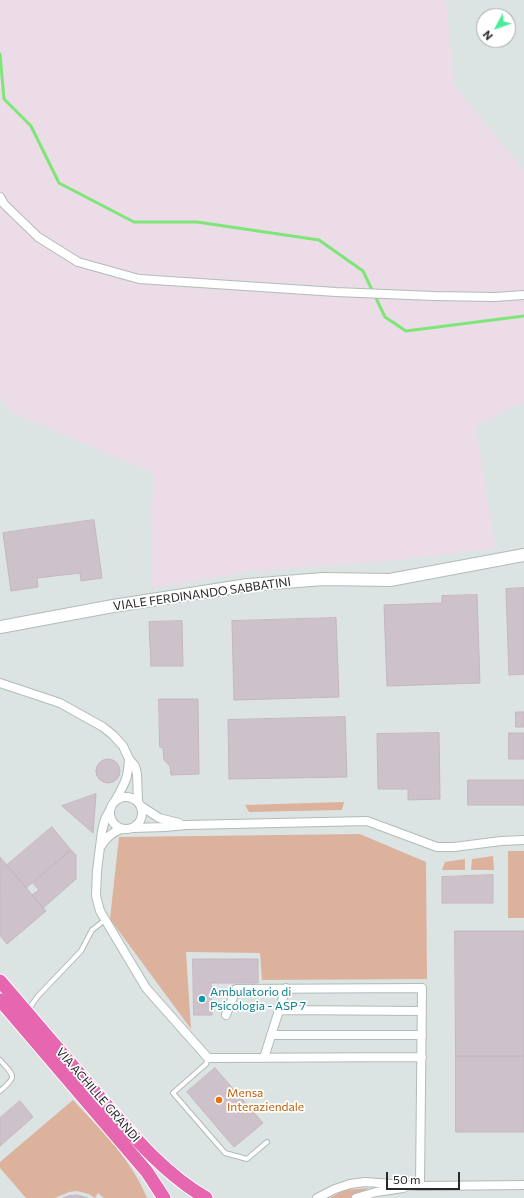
<!DOCTYPE html>
<style>
body{margin:0}
#map{position:relative;width:524px;height:1198px;overflow:hidden;background:#ebdce7;font-family:Commissioner,sans-serif}
canvas{display:block}
.north{position:absolute;left:476px;top:8px;width:40px;height:40px;box-sizing:border-box;background:#fff;border:1px solid #a9a9a9;border-radius:50%;rotate:229deg;font-size:11px;font-weight:700;line-height:16px;text-align:center;color:#292929}
.north::after{content:'';display:block;margin:auto;width:14px;height:18px;background:#48ec97;clip-path:polygon(50% 0,100% 100%,50% 72%,0 100%)}
.scale{position:absolute;left:386px;top:1172px;width:74px;height:18px;box-sizing:border-box;border:2px solid #292929;border-top:0;padding-left:5px;font-size:12px;line-height:14px;white-space:nowrap;color:#292929;-webkit-text-stroke:3px #fff;paint-order:stroke}
</style>
<div id="map">
<canvas width="524" height="1198"></canvas>
<div class="north">N</div>
<div class="scale">50 m</div>
</div>
<script>
const ctx = document.querySelector('canvas').getContext('2d');
ctx.lineJoin = 'round';
function fill(path, color) {
  ctx.fillStyle = color;
  ctx.fill(path, 'evenodd');
}
function stroke(path, color, width, dash) {
  ctx.strokeStyle = color;
  ctx.lineWidth = width;
  ctx.lineCap = dash ? 'butt' : 'round';
  ctx.setLineDash(dash || []);
  ctx.stroke(path);
}
function label(font, color, halo, rows, align = 'center') {
  ctx.font = font + ' Commissioner,sans-serif';
  ctx.lineWidth = 3.5;
  ctx.setLineDash([]);
  ctx.textBaseline = 'middle';
  ctx.strokeStyle = halo;
  ctx.fillStyle = color;
  for (const [text, x, y, turn = 0] of rows) {
    ctx.save();
    ctx.translate(x, y);
    ctx.rotate((+turn || 0) * Math.PI / 180);
    ctx.textAlign = isNaN(turn) ? turn : align;
    if (halo) ctx.strokeText(text, 0, 0);
    ctx.fillText(text, 0, 0);
    ctx.restore();
  }
}
const industrial = new Path2D(`
 M446 0H524V171L454 85ZM484 16H508V40H484Z
 M0 397 11 412 153 473 151 588 247 572 386 561 496 549 475 426 524 402V1198H0Z`);
const green = new Path2D(`
 M344 802 342 810 249 812 245 805Z
 M360 834 426 862 427 979 262 980 260 953 186 952 191 1029 110 919 119 837Z
 M508 851H524V918H508Z
 M493 856 494 870H471L472 859Z
 M465 859V870H442L445 862Z
 M73 1100C101 1130 132 1160 147 1198H104L98 1193 95 1198 89 1194 77 1191 69 1192 55 1198H26L0 1168V1162Z
 M369 1188 350 1198H329L345 1190Z`);
const stream = new Path2D(`
 M0 54 4 99 31 126 59 183 134 222H197L319 240 363 271 385 317 406 331 524 316`);
const building = new Path2D(`
 M94 520 102 578 81 581 80 573 37 578 38 587 11 591 3 533Z
 M524 588V674L509 675 506 589Z
 M477 595 480 683 387 686 384 605 442 603V596Z
 M336 618 339 697 234 700 232 621Z
 M182 621 183 666H151L149 622Z
 M159 699H198L199 774 171 775 170 766 164 760 163 748 160 747Z
 M516 712H524V727H516Z
 M345 717 347 777 229 779 228 720Z
 M439 733 440 799 408 800V789H378L377 734Z
 M509 733H524V759H509Z
 M96 771a12 12 0 1 1 24 0a12 12 0 1 1-24 0Z
 M468 780H524V805H468Z
 M96 794 93 833 62 806Z
 M52 827 71 850 26 888 7 865Z
 M71 850 76 855V879L43 908 32 895 39 890 33 883Z
 M0 857 46 911 7 944 0 935Z
 M493 875V903H442V877Z
 M455 931H524V1056H456Z
 M193 959H258V983H211L212 1015H194Z
 M456 1056H524V1132H456Z
 M215 1068 263 1123 234 1147 187 1092Z
 M20 1101 33 1117 0 1146V1118Z
 M77 1195 88 1198H63L68 1196Z`);
const lane = new Path2D(`
 M28 1010 38 996 81 951 92 930 105 920
 M208 1058 206 1064 173 1093 225 1153 247 1159 267 1142
 M0 1060C14 1076 18 1076 0 1091`);
const street = new Path2D(`
 M0 197 4 204 38 237 78 262 139 279 336 292 434 296 495 297 524 295
 M0 683 60 703 103 727 113 735 123 746 129 759 135 766 137 774 138 801
 M110 813a16 16 0 1 1 32 0a16 16 0 1 1-32 0Z
 M115 801C125 783 128 779 129 759
 M141 806 159 818 179 823
 M110 810 105 819 102 831 97 871 96 896 100 911 146 988 208 1058 422 1057
 M133 828 165 827 186 825 367 821 437 847H454L501 841 524 840
 M101 846C107 837 111 833 121 829
 M279 1010 422 1011
 M226 1015 236 989 422 988 420 1186
 M271 1035H422
 M264 1058 286 988
 M317 1198 335 1189 350 1184 365 1182 420 1186 524 1185
 M356 1198 376 1192 403 1188`);
const secondary = new Path2D(`
 M0 627 113 606 248 585 323 579 390 580 524 555`);
const primary = new Path2D(`
 M0 981C32 1018 63 1055 95 1092 129 1131 161 1172 206 1198
 M0 1000 147 1172 164 1198`);
const markers = [
 [202,999,4,"#0f9aa8"],
 [219,1100,4,"#e8710a"]
];
const streetNames = [
 ["VIALE FERDINANDO SABBATINI",202,594,-8],
 ["VIA ACHILLE GRANDI",98,1095,49]
];
const cultureNames = [
 ["Ambulatorio di",210,992],
 ["Psicologia - ASP 7",210,1006]
];
const foodNames = [
 ["Mensa",227,1093],
 ["Interaziendale",227,1107]
];
fill(industrial, '#dce3e3');
fill(green, '#ddb29d');
stroke(stream, '#7ee577', 3);
fill(building, '#cdc1ca');
stroke(building, '#c6b6c1', 1);
stroke(lane, '#b0bcb6', 6);
stroke(street, '#b0bcb6', 10);
stroke(secondary, '#b0bcb6', 14);
stroke(primary, '#fff', 15);
stroke(lane, '#fff', 4);
stroke(street, '#fff', 8);
stroke(secondary, '#fff', 12);
stroke(primary, '#e666af', 13);
for (const [x, y, r, color] of markers) {
  const dot = new Path2D();
  dot.arc(x, y, r, 0, 2 * Math.PI);
  ctx.fillStyle = color;
  ctx.fill(dot);
  stroke(dot, '#fff', 1.5);
}
label('12px', '#292929', '#fff', streetNames);
label('12px', '#0d838f', '#fff', cultureNames, 'left');
label('12px', '#c56008', '#fff', foodNames, 'left');
</script>
